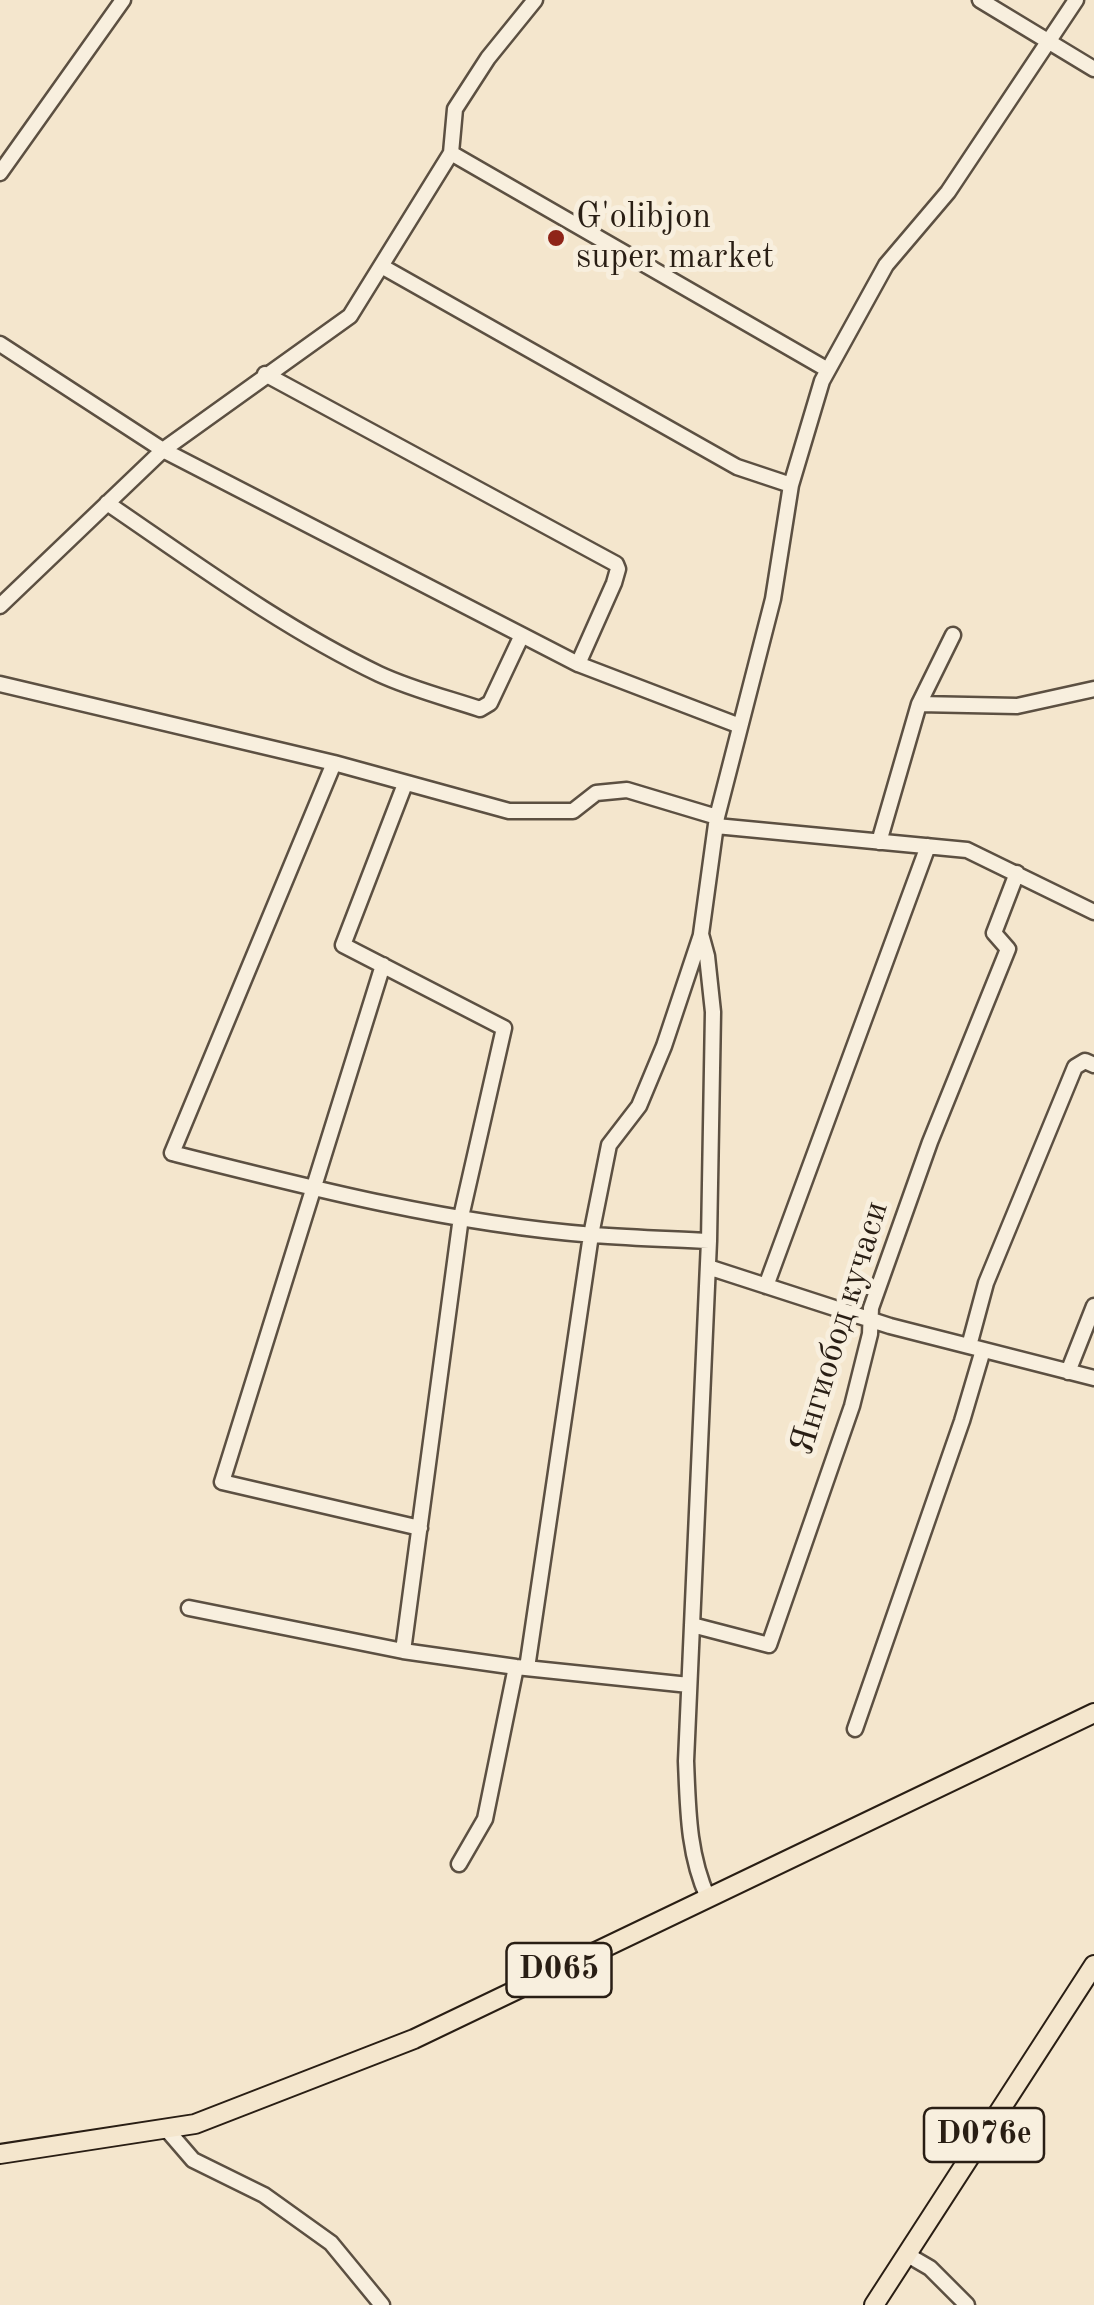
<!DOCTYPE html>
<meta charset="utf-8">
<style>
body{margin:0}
canvas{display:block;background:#f4e6cd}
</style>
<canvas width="1094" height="2305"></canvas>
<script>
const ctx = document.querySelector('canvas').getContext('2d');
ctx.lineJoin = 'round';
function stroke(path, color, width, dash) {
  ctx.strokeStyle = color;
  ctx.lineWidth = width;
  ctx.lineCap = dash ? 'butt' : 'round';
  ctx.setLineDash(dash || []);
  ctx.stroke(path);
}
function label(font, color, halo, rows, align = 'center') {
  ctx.font = font + ' "Old Standard TT",serif';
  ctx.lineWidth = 10;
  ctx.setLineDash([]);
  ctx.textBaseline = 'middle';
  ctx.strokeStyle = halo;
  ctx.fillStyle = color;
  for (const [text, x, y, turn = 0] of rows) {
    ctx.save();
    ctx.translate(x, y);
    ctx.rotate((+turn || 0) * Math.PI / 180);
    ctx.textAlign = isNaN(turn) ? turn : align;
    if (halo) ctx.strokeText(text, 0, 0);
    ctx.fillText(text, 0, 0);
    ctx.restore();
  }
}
const minor = new Path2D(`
 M980 0 1094 69
 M451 153 828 370
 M0 173 123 0
 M383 267 737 467 791 485
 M0 344 163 450 578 664 740 726
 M265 374 616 564 618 569 614 583 578 664
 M107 503C195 563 283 628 379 674 411 689 447 698 480 709L490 703 522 635
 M0 606 163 450 350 316 451 153 455 109 488 58 535 0
 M0 684 334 763
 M919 704 953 635
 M716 826 967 850 1094 912
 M879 842 919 704 1017 706 1094 689
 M383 965 222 1482 420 1528
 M709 1241C670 1239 632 1238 594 1235 451 1224 310 1188 172 1153L334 763 509 811H573L596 793 627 790 717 817
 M708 1267 890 1326 1094 1378
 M766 1286 928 846
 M969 1346 986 1283 1075 1067 1085 1061 1094 1065
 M1068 1372 1094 1306
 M189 1608 403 1651 516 1667 689 1685
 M692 1625 769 1645 852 1406 870 1334 871 1308 930 1142 1008 949 994 933 1017 873
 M403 1651 461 1217 504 1028 343 945 405 784
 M527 1668 591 1235 609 1145 639 1106 664 1046 701 935
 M855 1729 962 1421 983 1350
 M459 1864 485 1819 516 1667
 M708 1898C688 1854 688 1809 686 1761L709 1241 713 1012 707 956 701 934 717 817 773 599 791 485 822 381 886 265 948 192 1076 0
 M168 2131 193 2160 264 2195 331 2243 382 2305
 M906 2254 930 2268 967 2305`);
const major = new Path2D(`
 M0 2154 195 2124 414 2039 1094 1713
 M874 2305 1094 1965`);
const markers = [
 [556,238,10,"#8f2418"]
];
const shields = [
 [559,1970,105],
 [984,2135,120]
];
const shieldNames = [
 ["D065",559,1970],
 ["D076e",984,2135]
];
const poiNames = [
 ["G'olibjon",576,218],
 ["super market",576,258]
];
const streetNames = [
 ["Янгиобод кучаси",840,1328,-73]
];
stroke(minor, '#5c5042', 19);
stroke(major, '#291e14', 22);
stroke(minor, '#f8efde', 14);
stroke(major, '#f4e6cd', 18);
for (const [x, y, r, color] of markers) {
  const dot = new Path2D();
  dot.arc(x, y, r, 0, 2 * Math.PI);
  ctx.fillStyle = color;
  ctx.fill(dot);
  stroke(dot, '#f8efde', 4);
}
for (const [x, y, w] of shields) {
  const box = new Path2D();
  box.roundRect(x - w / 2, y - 27, w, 54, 8);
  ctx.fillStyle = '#f8efde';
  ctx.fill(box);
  stroke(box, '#291e14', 2.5);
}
label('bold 32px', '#291e14', null, shieldNames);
label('35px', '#291e14', '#f8efde', poiNames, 'left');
label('35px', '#291e14', '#f8efde', streetNames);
</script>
